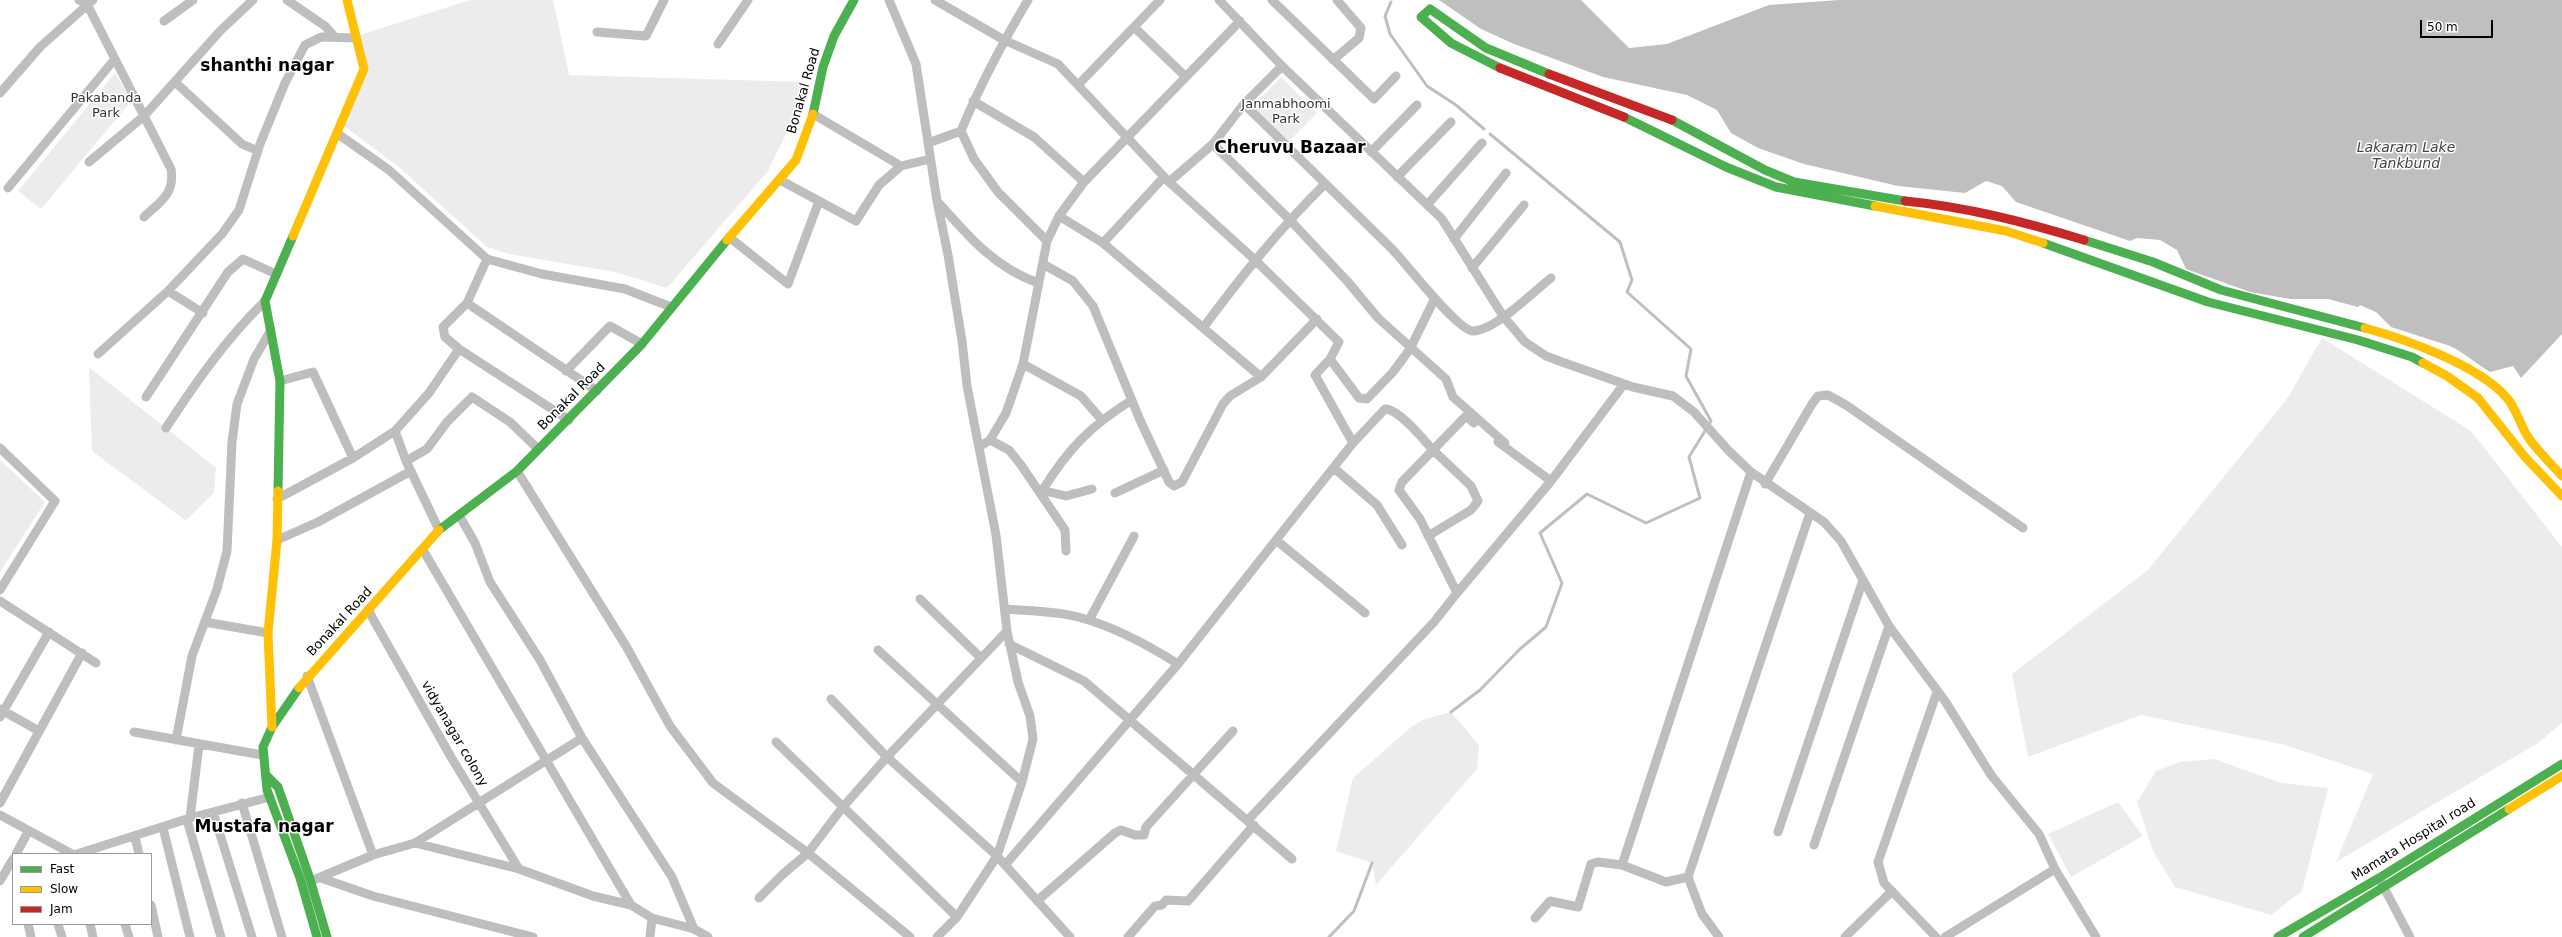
<!DOCTYPE html>
<style>
body{margin:0}
#map{position:relative;width:2562px;height:937px;overflow:hidden;background:#fff;font-family:"DejaVu Sans",sans-serif}
canvas{display:block}
.legend{position:absolute;left:12px;top:853px;width:140px;height:72px;box-sizing:border-box;background:#fff;border:1px solid #999;margin:0;padding:5px 7px;list-style:none;font-size:12px;color:#000}
.legend li{display:flex;align-items:center;gap:8px;height:20px}
.legend b{width:20px;border:1px solid #999}
.scale{position:absolute;left:2420px;top:20px;width:73px;height:18px;box-sizing:border-box;border:2px solid #000;border-top:0;padding-left:5px;font-size:12px;line-height:14px;white-space:nowrap;color:#000;-webkit-text-stroke:3px #fff;paint-order:stroke}
</style>
<div id="map">
<canvas width="2562" height="937"></canvas>
<ul class="legend">
<li><b style="height:5px;background:#4caf50"></b>Fast</li>
<li><b style="height:5px;background:#ffc107"></b>Slow</li>
<li><b style="height:5px;background:#c62828"></b>Jam</li>
</ul>
<div class="scale">50 m</div>
</div>
<script>
const ctx = document.querySelector('canvas').getContext('2d');
ctx.lineJoin = 'round';
function fill(path, color) {
  ctx.fillStyle = color;
  ctx.fill(path, 'evenodd');
}
function stroke(path, color, width, dash) {
  ctx.strokeStyle = color;
  ctx.lineWidth = width;
  ctx.lineCap = dash ? 'butt' : 'round';
  ctx.setLineDash(dash || []);
  ctx.stroke(path);
}
function label(font, color, halo, rows, align = 'center') {
  ctx.font = font + ' "DejaVu Sans",sans-serif';
  ctx.lineWidth = 3;
  ctx.setLineDash([]);
  ctx.textBaseline = 'middle';
  ctx.strokeStyle = halo;
  ctx.fillStyle = color;
  for (const [text, x, y, turn = 0] of rows) {
    ctx.save();
    ctx.translate(x, y);
    ctx.rotate((+turn || 0) * Math.PI / 180);
    ctx.textAlign = isNaN(turn) ? turn : align;
    if (halo) ctx.strokeText(text, 0, 0);
    ctx.fillText(text, 0, 0);
    ctx.restore();
  }
}
const green = new Path2D(`
 M470 0H553L569 75 805 82 802 101 768 171 667 288 615 272 509 254 487 247 400 168 343 125 365 69 357 36Z
 M115 73 131 101 41 209 18 191Z
 M1281 77 1317 113 1286 144 1251 108Z
 M2322 338 2471 431 2562 547V723L2538 743 2336 862 2373 774 2285 745 2141 715 2028 757 2012 674 2148 570 2287 399Z
 M89 367 216 468 214 493 186 521 92 451Z
 M0 460 45 502 0 572Z
 M1451 712 1479 745 1477 769 1376 885 1372 863 1336 851 1353 778 1410 728 1422 720Z
 M2214 759 2281 783 2328 788 2302 891 2271 915 2175 887 2153 851 2137 802 2156 771 2180 762Z
 M2118 802 2143 836 2071 877 2048 834Z`);
const water = new Path2D(`
 M1439 0H1581L1629 48 1667 44 1769 5 1839 0H2562V334L2521 378 2513 366 2490 372C2476 364 2465 353 2450 346L2391 327 2376 312 2360 305 2358 307 2328 299H2290L2250 292 2186 269 2177 250 2160 240 2137 238 2130 241 2016 202 2002 186 1986 181 1965 193 1898 186 1804 164 1758 148 1731 133 1717 110 1687 95 1603 77 1514 44 1481 29Z`);
const stream = new Path2D(`
 M1391 2 1385 16 1390 34 1427 86 1456 105 1484 129
 M1451 712 1480 690 1520 649 1546 627 1562 583 1540 533 1587 494 1646 523 1700 498 1689 457 1711 421 1686 376 1691 349 1627 292 1632 280 1620 242 1490 134
 M1329 937 1354 911 1372 863`);
const street = new Path2D(`
 M79 0 87 4 171 169C175 194 161 201 144 217
 M287 0 325 26 334 36
 M889 0 916 64 937 201 948 255 962 341 967 386 996 535 1007 631 1018 682 1030 716 1033 739 1022 782 997 856 957 917 937 937
 M935 0 1004 40 1058 64 1169 182 1254 259 1339 342 1330 359 1315 375 1353 443 1276 540
 M1219 0 1282 66 1442 219 1503 316 1525 342 1546 356 1562 362 1633 387 1673 396 1694 412 1728 450 1751 472 1824 522 1841 541 1889 626 1945 701 1991 775 2039 834 2055 869 2096 937
 M1272 0 1374 99 1396 76
 M164 21 193 0
 M1134 27 1186 77
 M597 32 646 36 664 0
 M718 44 748 0
 M1333 60 1359 38 1361 28 1337 0
 M175 82 242 144 258 151
 M1078 85 1160 0
 M0 93 40 47 93 0
 M973 101 1034 137 1084 182
 M1244 104 1392 249C1405 262 1459 333 1474 331 1497 329 1533 292 1551 278
 M813 114 901 166 930 159
 M961 131 974 159 998 192 1047 241
 M338 134 389 170 487 259 542 274 625 289 671 307
 M928 143 961 131C980 85 1003 42 1028 0
 M1213 144 1289 219 1348 282 1378 318 1446 379 1453 397 1505 443
 M1371 152 1417 105
 M89 162 144 116 221 30 253 0
 M1397 177 1451 122
 M780 180 856 221 879 185 901 166
 M1169 182 1213 144 1244 104 1282 66
 M8 188 114 60
 M938 202C968 236 994 267 1038 283
 M1427 205 1482 143
 M1059 216 1103 243 1261 377
 M729 237 788 284 819 201
 M1454 239 1506 173
 M1103 243 1164 177
 M1043 264 1073 281 1093 306 1140 420 1169 482 1174 486 1182 482 1223 404 1230 396 1261 377 1317 319
 M1472 268 1524 205
 M168 291 203 313
 M467 303 597 391
 M1203 328C1241 277 1279 229 1325 184
 M459 349 569 420
 M98 354 168 291 222 234 239 210 260 144 285 83 305 45 321 37 356 38
 M1330 359 1359 398 1367 399 1393 372 1410 349 1434 300
 M1023 364 1081 396 1101 419
 M566 371 610 326 642 344
 M280 381 313 372 353 458
 M146 397 228 272 243 259 276 274
 M166 428C196 382 226 339 265 301
 M395 431 406 461 439 530
 M990 440 1009 450 1021 465 1065 530 1066 551
 M1498 442 1551 481 1624 384
 M1353 443 1385 409C1399 409 1423 439 1433 450L1466 416 1474 423
 M979 447 990 440 1006 413 1023 364 1047 241 1059 216 1084 182 1240 21
 M0 448 55 501 0 590
 M406 461 427 449 447 422 472 397 510 422 538 449
 M1334 468 1377 505 1402 545
 M517 471 626 646 670 726 713 783 808 853 910 937
 M1765 484 1812 404 1818 396 1828 395 1846 405 2023 528
 M1037 489 1066 496 1092 489
 M1042 491C1068 449 1090 426 1132 400
 M1115 493 1164 470
 M277 499 353 458 395 431 429 393 459 349 445 337 443 327 467 303 487 259
 M459 515 475 543 490 582 540 660 582 738 672 877 694 929
 M277 540 318 522 411 471
 M423 550 631 905
 M1457 593 1551 481
 M920 599 980 657
 M0 601 96 663
 M1005 609C1029 611 1055 611 1078 617 1113 626 1148 645 1178 664
 M368 610 451 757 519 869
 M1089 620 1134 536
 M205 622 268 633
 M1009 644 1084 681 1292 859
 M878 650 1022 782
 M307 676 373 855
 M831 699 887 757 997 856 1070 937
 M0 709 39 731
 M0 717 49 632
 M134 732 262 755
 M176 740 192 656 217 589 227 551 232 442 237 404 254 359 271 330
 M776 742 957 917
 M0 803 82 653
 M242 803 282 937
 M213 812 252 937
 M0 815 72 854
 M190 818 199 745
 M187 820 221 937
 M1248 820 1434 622 1457 593 1420 519 1399 490 1402 482 1433 450 1471 486 1478 501 1471 510 1428 536
 M163 828 190 937
 M1778 832 1863 580
 M135 837 139 854
 M415 843 582 738
 M1814 845 1889 626
 M16 854 28 832
 M77 854 190 818 270 797
 M1005 865 1178 664 1276 540 1365 613
 M1688 877 1810 513
 M321 878 373 896 533 937
 M0 881 13 859
 M311 881 373 855 415 843 519 869 593 896 631 905 652 918 694 929 708 937
 M2381 882 2410 937
 M759 898 783 874 808 853 842 808 887 757 1007 631
 M1037 901 1115 833 1121 830 1135 835H1144L1146 827 1233 731
 M151 905 158 937
 M1535 918 1550 901 1578 907 1591 864 1598 862 1622 865
 M28 924 31 937
 M58 924 62 937
 M90 924 93 937
 M125 924 129 937
 M650 937 652 918
 M1128 937 1155 906 1162 905 1166 900 1188 901 1254 825
 M1719 937 1702 914 1688 877 1666 882 1622 865 1751 472
 M1845 937 1892 891
 M1936 937 1884 883 1878 862 1937 692
 M1945 937 2055 869`);
const fast = new Path2D(`
 M1500 68 1451 43 1421 17 1430 9 1486 48 1549 74
 M813 114 823 67 834 36 854 0
 M1624 117 1726 167 1776 187 1875 206
 M1672 120 1765 170 1794 182 1905 201
 M2084 240 2153 262 2221 290 2365 328
 M2043 243 2208 302 2358 340 2412 357 2423 363
 M278 491 280 381 265 301 293 236
 M439 530 517 471 642 344 727 240
 M299 688 272 727 263 747 267 790 300 878 317 937
 M266 775 278 787 309 876 327 937
 M2278 937 2379 878 2562 764
 M2303 937 2509 809`);
const slow = new Path2D(`
 M1875 206 2006 231 2043 243
 M293 236 364 69 347 0
 M727 240 796 160 813 114
 M2365 328C2405 339 2478 365 2506 397 2517 408 2520 427 2530 440 2539 452 2551 464 2562 476
 M2423 363 2447 376 2478 398 2525 457 2562 496
 M299 688 439 530
 M272 727 268 633 277 540 278 491
 M2509 809 2562 776`);
const jam = new Path2D(`
 M1500 68 1624 117
 M1549 74 1672 120
 M1905 201C1967 207 2025 222 2084 240`);
const streetNames = [
 ["Bonakal Road",804,91,-74],
 ["Bonakal Road",572,397,-45],
 ["Bonakal Road",340,622,-47],
 ["vidyanagar colony",454,734,60],
 ["Mamata Hospital road",2414,840,-32]
];
const parkNames = [
 ["Pakabanda",106,99],
 ["Park",106,114],
 ["Janmabhoomi",1286,105],
 ["Park",1286,120]
];
const waterNames = [
 ["Lakaram Lake",2406,148],
 ["Tankbund",2406,164]
];
const districtNames = [
 ["shanthi nagar",267,67],
 ["Cheruvu Bazaar",1290,149],
 ["Mustafa nagar",264,828]
];
fill(green, '#ececec');
fill(water, '#bfbfbf');
stroke(stream, '#bfbfbf', 3);
stroke(street, '#bebebe', 9);
stroke(fast, '#4caf50', 9);
stroke(slow, '#ffc107', 9);
stroke(jam, '#c62828', 9);
label('13px', '#000', '#fff', streetNames);
label('13px', '#333', '#fff', parkNames);
label('italic 14px', '#444', '#fff', waterNames);
label('bold 17px', '#000', '#fff', districtNames);
</script>
